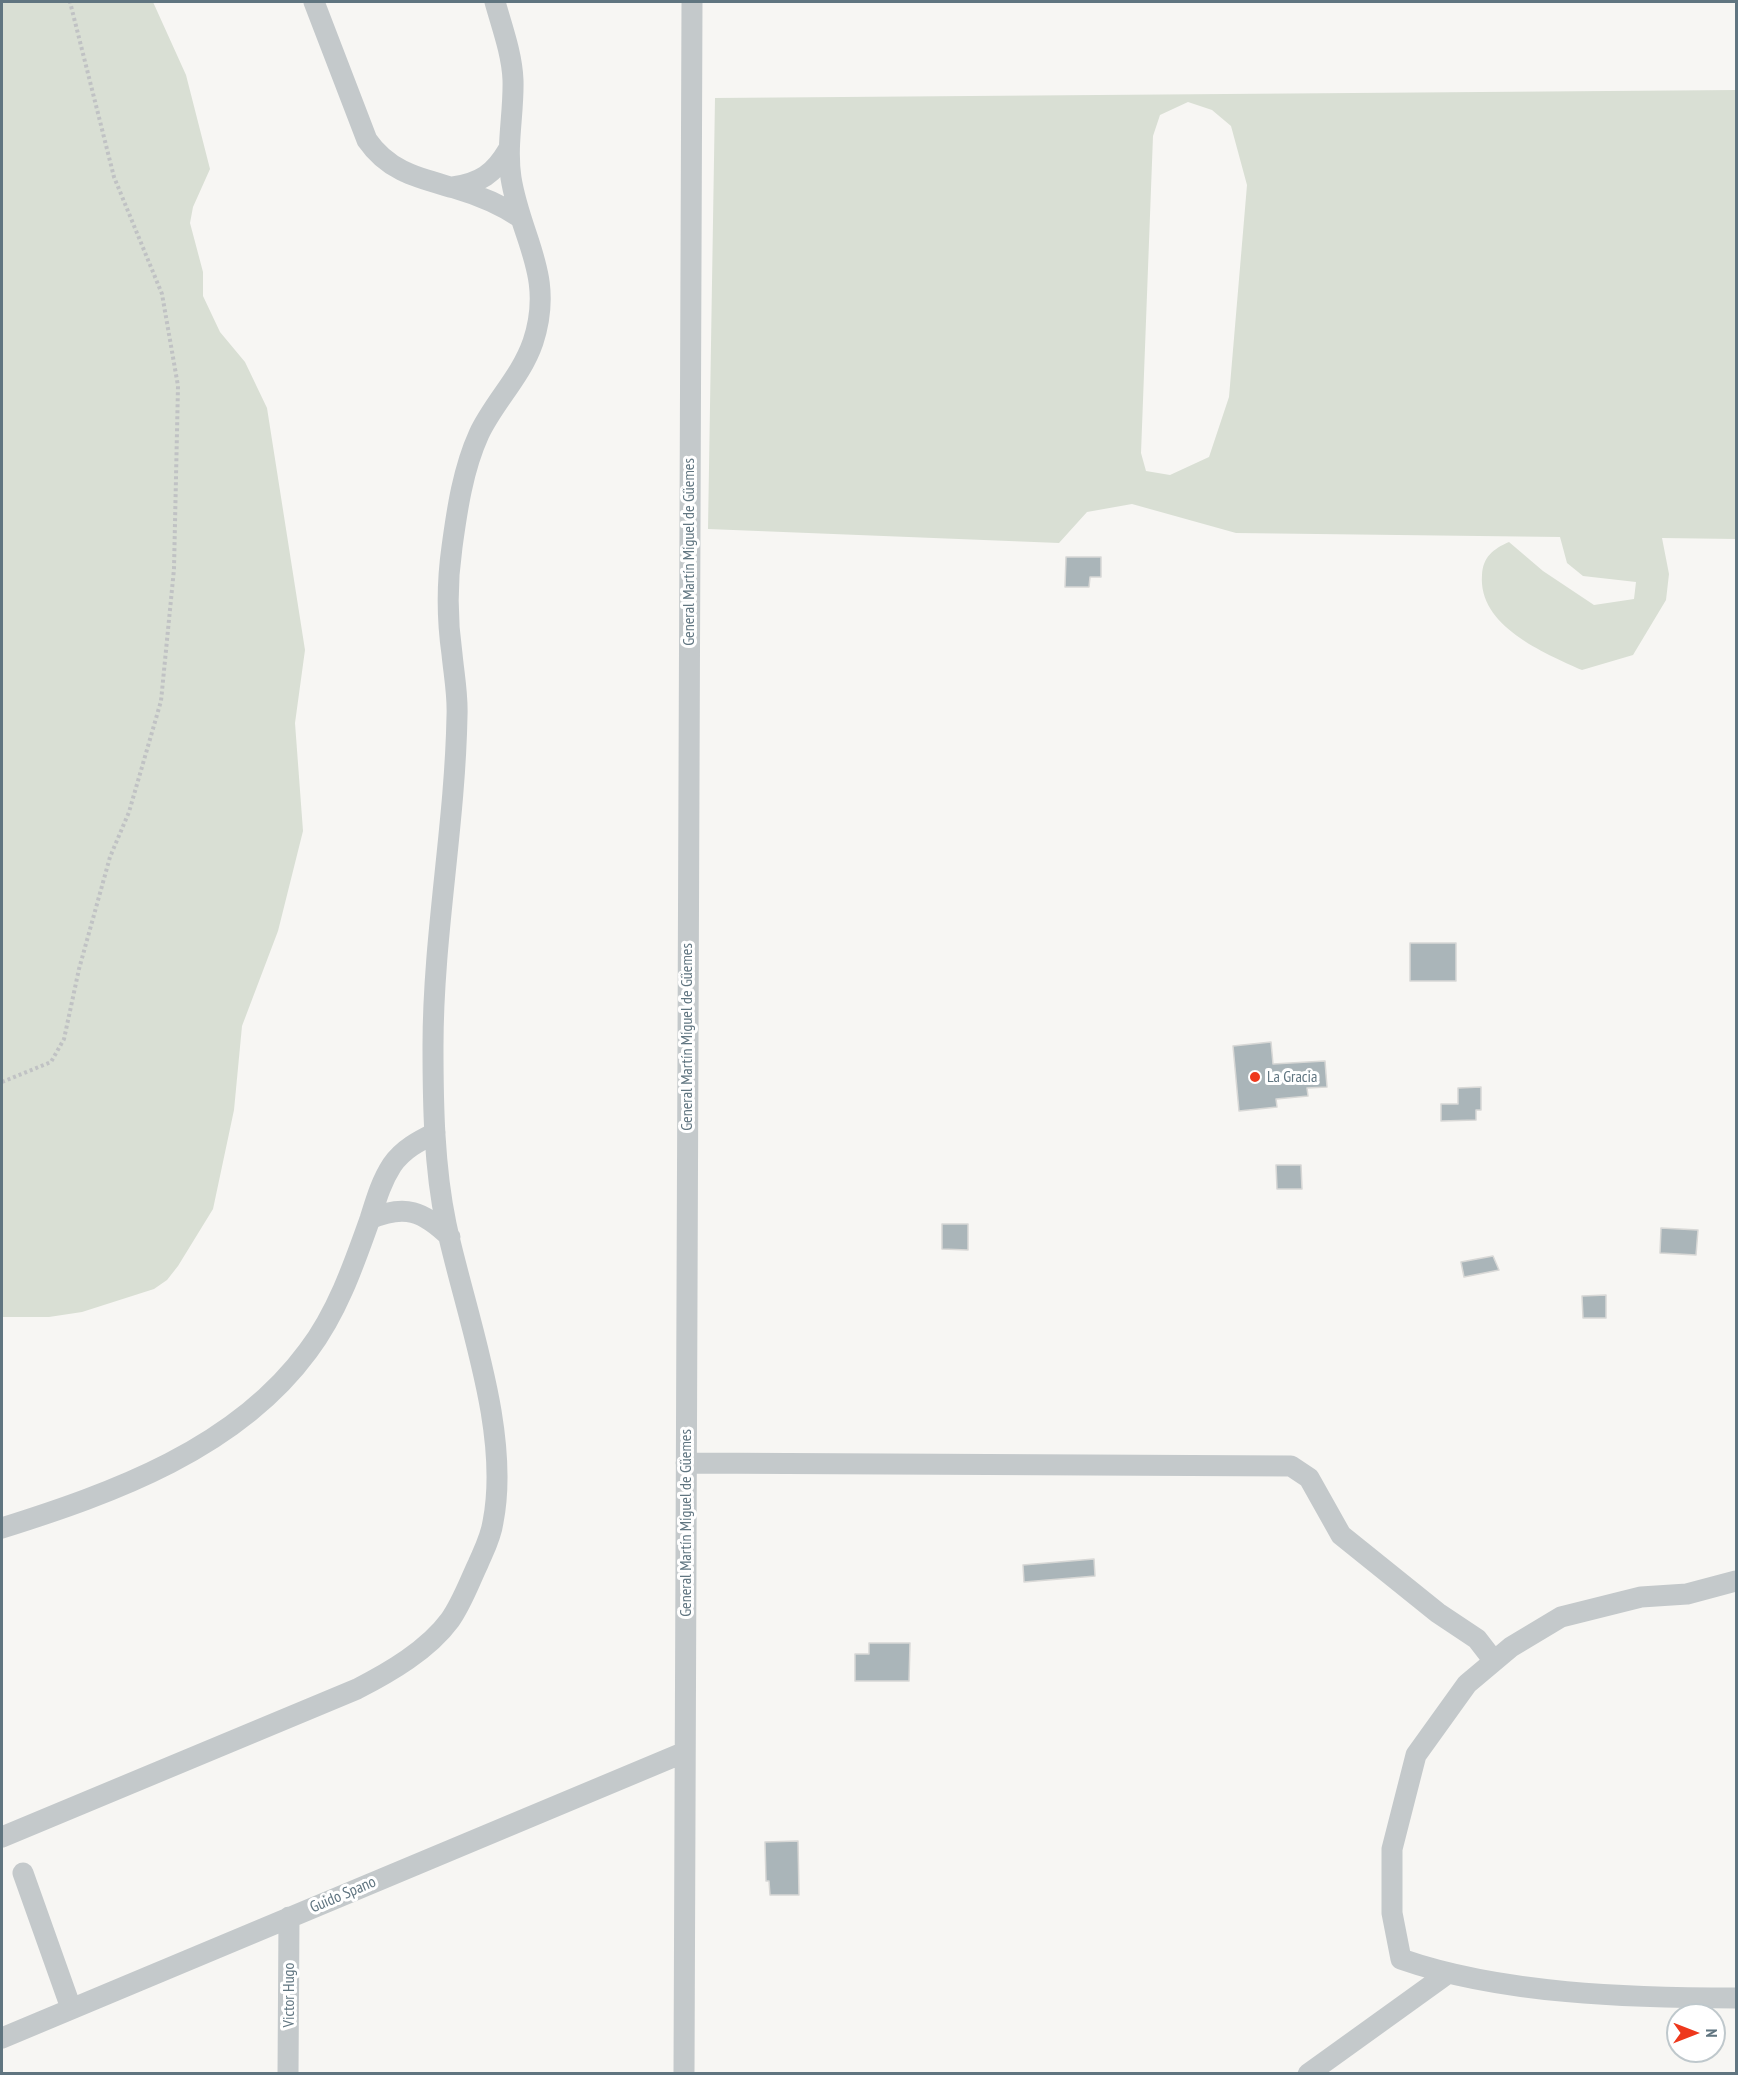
<!DOCTYPE html>
<meta charset="utf-8">
<style>
body{margin:0}
#map{position:relative;width:1738px;height:2075px;overflow:hidden;background:#f7f6f3;font-family:"PT Sans Narrow",sans-serif}
canvas{display:block}
.frame{position:absolute;inset:0;border:3px solid #607580;pointer-events:none}
.north{position:absolute;left:1666px;top:2003px;width:60px;height:60px;box-sizing:border-box;background:#fff;border:2px solid #bfc8cc;border-radius:50%;rotate:90deg;font-size:16px;font-weight:700;line-height:24px;text-align:center;color:#607580}
.north::after{content:'';display:block;margin:auto;width:21px;height:27px;background:#ee381c;clip-path:polygon(50% 0,100% 100%,50% 72%,0 100%)}
</style>
<div id="map">
<canvas width="1738" height="2075"></canvas>
<div class="frame"></div>
<div class="north">N</div>
</div>
<script>
const ctx = document.querySelector('canvas').getContext('2d');
ctx.lineJoin = 'round';
function fill(path, color) {
  ctx.fillStyle = color;
  ctx.fill(path, 'evenodd');
}
function stroke(path, color, width, dash) {
  ctx.strokeStyle = color;
  ctx.lineWidth = width;
  ctx.lineCap = dash ? 'butt' : 'round';
  ctx.setLineDash(dash || []);
  ctx.stroke(path);
}
function label(font, color, halo, rows, align = 'center') {
  ctx.font = font + ' "PT Sans Narrow",sans-serif';
  ctx.lineWidth = 6;
  ctx.setLineDash([]);
  ctx.textBaseline = 'middle';
  ctx.strokeStyle = halo;
  ctx.fillStyle = color;
  for (const [text, x, y, turn = 0] of rows) {
    ctx.save();
    ctx.translate(x, y);
    ctx.rotate((+turn || 0) * Math.PI / 180);
    ctx.textAlign = isNaN(turn) ? turn : align;
    if (halo) ctx.strokeText(text, 0, 0);
    ctx.fillText(text, 0, 0);
    ctx.restore();
  }
}
const green = new Path2D(`
 M2 2H153L186 75 210 169 193 207 190 223 203 272V296L220 332 245 362 267 408 305 650 295 723 303 831 278 931 242 1026 234 1110 213 1209 178 1266 167 1280 154 1289 82 1312 49 1317H2Z
 M1736 90V539L1662 538 1669 574 1666 600 1633 655 1582 670C1544 653 1478 626 1482 575 1483 557 1493 549 1509 542L1543 571 1594 605 1634 599 1636 582 1583 576 1567 563 1560 537 1236 533 1132 504 1087 512 1059 543 708 529 715 98ZM1188 102 1212 110 1231 126 1247 185 1229 397 1209 457 1170 475 1146 471 1141 453 1153 136 1160 115Z`);
const building = new Path2D(`
 M1066 557H1101V577H1090L1089 587H1065Z
 M1410 943H1456V981H1410Z
 M1271 1042 1273 1064 1325 1061 1327 1087 1307 1088 1308 1096 1276 1099 1277 1107 1239 1111 1233 1046Z
 M1481 1087V1110H1476V1120L1441 1121V1104H1458V1088Z
 M1276 1165H1301L1302 1189H1277Z
 M942 1224H968V1250L942 1249Z
 M1661 1228 1698 1230 1696 1255 1660 1253Z
 M1493 1256 1499 1270 1464 1277 1461 1262Z
 M1606 1295V1318H1583L1582 1296Z
 M1094 1559 1095 1576 1024 1582 1023 1565Z
 M869 1643H910L909 1681H855V1654H869Z
 M798 1841 799 1895H770L769 1881H766L765 1842Z`);
const path = new Path2D(`
 M2 1082 51 1062 64 1039 79 969 110 857 129 812 161 701 174 569 178 386 162 294 114 177 70 2`);
const minor = new Path2D(`
 M314 2 367 140C389 172 419 178 454 188 478 195 500 204 521 218
 M453 187C480 183 494 174 508 150
 M370 1219C405 1204 423 1211 450 1237
 M686 1463 1291 1466 1309 1478 1341 1535 1438 1613 1477 1639 1494 1661
 M2 1528C113 1493 236 1449 308 1351 337 1313 354 1264 370 1219 376 1200 381 1182 392 1165 403 1149 419 1141 435 1133
 M1736 1581 1687 1594 1641 1597 1561 1617 1511 1647 1467 1684 1416 1755 1392 1849V1913L1401 1959C1501 1994 1631 1998 1736 1998
 M2 1837 357 1689C390 1672 428 1650 450 1620 462 1603 469 1583 478 1564 484 1550 491 1537 493 1522 511 1431 465 1313 446 1224 434 1166 433 1105 433 1046 433 936 455 826 457 716 458 695 454 675 452 654 447 619 447 582 452 547 457 510 463 469 479 434 494 402 521 377 533 342 555 275 521 240 511 178 506 145 514 113 513 80 512 54 502 27 495 2
 M23 1873 71 2008
 M2 2038 685 1752
 M288 2074 289 1917
 M684 2074 692 2
 M1308 2074 1447 1974`);
const markers = [
 [1255,1077,6,"#ee381c"]
];
const streetNames = [
 ["General Martín Miguel de Güemes",689,552,-90],
 ["General Martín Miguel de Güemes",687,1037,-90],
 ["General Martín Miguel de Güemes",686,1523,-90],
 ["Guido Spano",343,1895,-23],
 ["Victor Hugo",289,1995,-90]
];
const poiNames = [
 ["La Gracia",1267,1077]
];
fill(green, '#d9dfd4');
fill(building, '#aab5b9');
stroke(building, '#d8d8d6', 1.5);
stroke(path, '#c0c2c4', 4, [3, 3]);
stroke(minor, '#c4c9cb', 21);
for (const [x, y, r, color] of markers) {
  const dot = new Path2D();
  dot.arc(x, y, r, 0, 2 * Math.PI);
  ctx.fillStyle = color;
  ctx.fill(dot);
  stroke(dot, '#fff', 2);
}
label('16px', '#607580', '#fff', streetNames);
label('16px', '#607580', '#fff', poiNames, 'left');
</script>
